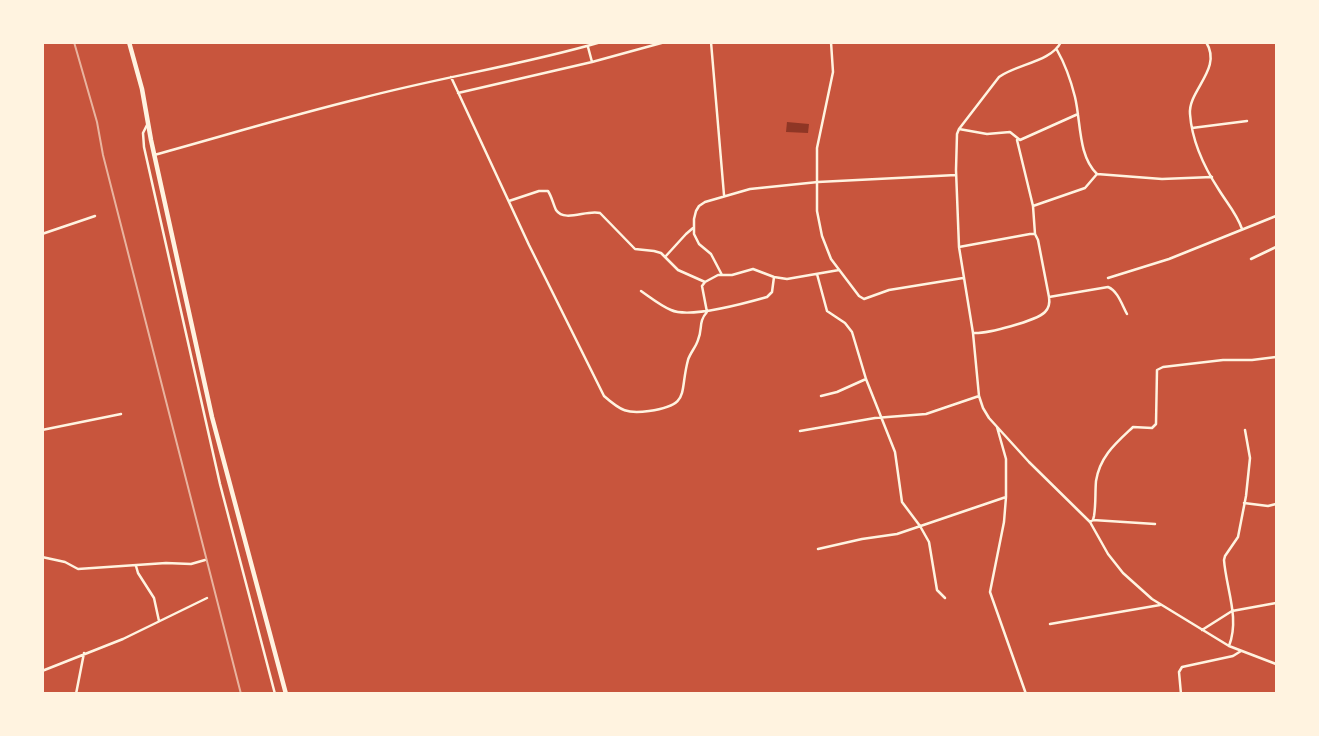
<!DOCTYPE html>
<style>
body{margin:0}
#map{position:relative;width:1319px;height:736px;overflow:hidden;background:#c8553d;font-family:Karla,sans-serif}
canvas{display:block}
.frame{position:absolute;inset:0;border:44px solid #fff3e0;pointer-events:none}
</style>
<div id="map">
<canvas width="1319" height="736"></canvas>
<div class="frame"></div>
</div>
<script>
const ctx = document.querySelector('canvas').getContext('2d');
ctx.lineJoin = 'round';
function fill(path, color) {
  ctx.fillStyle = color;
  ctx.fill(path, 'evenodd');
}
function stroke(path, color, width, dash) {
  ctx.strokeStyle = color;
  ctx.lineWidth = width;
  ctx.lineCap = dash ? 'butt' : 'round';
  ctx.setLineDash(dash || []);
  ctx.stroke(path);
}
const water = new Path2D(`
 M787 122 809 124 808 133 786 132Z`);
const minor = new Path2D(`
 M711 42 724 195
 M831 42 833 72 817 148V211L822 236 831 259 859 296 864 299 889 290 963 278
 M1061 42C1051 62 1017 64 999 77L959 129 957 134 956 170 959 247 973 333 979 396 983 408 989 418 1029 462 1090 522 1108 554 1123 573 1152 599 1229 646 1276 664
 M1206 42C1223 69 1188 90 1190 114 1192 142 1204 167 1219 190 1227 203 1237 214 1242 229
 M588 47 592 62
 M1057 50C1065 64 1071 81 1075 97 1081 122 1078 156 1097 174L1162 179 1212 177
 M451 77 529 245 604 396C621 411 627 414 649 411 691 405 679 394 688 360 690 353 696 347 698 340 703 328 698 322 707 312L702 286 705 282 718 275H732L753 269 774 277 787 279 839 270
 M458 93 592 62 665 42
 M147 125 143 133 144 147 220 484 275 694
 M1192 128 1247 121
 M959 129 987 134 1010 132 1020 140 1078 114
 M1017 140 1033 206 1035 234
 M154 155C223 136 292 115 362 98 441 77 523 65 601 42
 M509 201 539 191H548C552 197 553 204 556 210 565 223 587 209 600 213L635 249 654 251 661 253 678 270 705 282
 M1033 206 1085 188 1097 174
 M42 234 95 216
 M959 247 1030 234H1035L1038 240 1049 297C1050 303 1049 308 1045 312 1036 321 987 334 973 333
 M665 257 686 234 693 228
 M1251 259 1276 247
 M817 274 827 311 845 323 852 332 866 379 895 452 902 502 920 526 929 542 937 590 945 598
 M722 275 711 254 699 244 694 234V219L696 211 699 206 705 202 750 189 818 182 956 175
 M1108 278 1169 259 1276 216
 M641 291C651 298 661 306 671 310 690 319 746 303 767 297L772 292 774 277
 M1049 297 1108 287C1118 291 1122 305 1127 314
 M821 396 837 392 866 379
 M997 427 1006 459V497L1004 522 990 592 1026 694
 M42 430 121 414
 M800 431 875 418 926 414 979 396
 M1244 503 1268 506 1276 504
 M1093 520 1155 524
 M1090 522 1093 520 1094 516C1096 504 1095 493 1096 481 1100 456 1116 443 1133 427L1152 428 1156 424 1157 370 1163 367 1223 360H1252L1276 357
 M818 549 862 539 897 534 1006 497
 M42 557 65 562 78 569 166 563 191 564 205 560
 M136 566 138 573 154 598 159 621
 M1050 624 1160 605
 M1202 630 1232 611 1276 603
 M1229 646C1240 618 1226 588 1224 560L1225 556 1238 537 1246 496 1250 458 1245 430
 M42 671 123 639 207 598
 M76 694 84 653
 M1181 694 1179 672 1182 667 1233 656 1241 651`);
const trunk = new Path2D(`
 M129 42 142 89 151 140 212 417 286 694`);
const rail = new Path2D(`
 M74 42 97 122 103 155 241 694`);
fill(water, '#8f3625');
stroke(minor, '#fff3e0', 2.5);
stroke(trunk, '#fff3e0', 4.5);
stroke(rail, '#e9b49f', 2);
</script>
